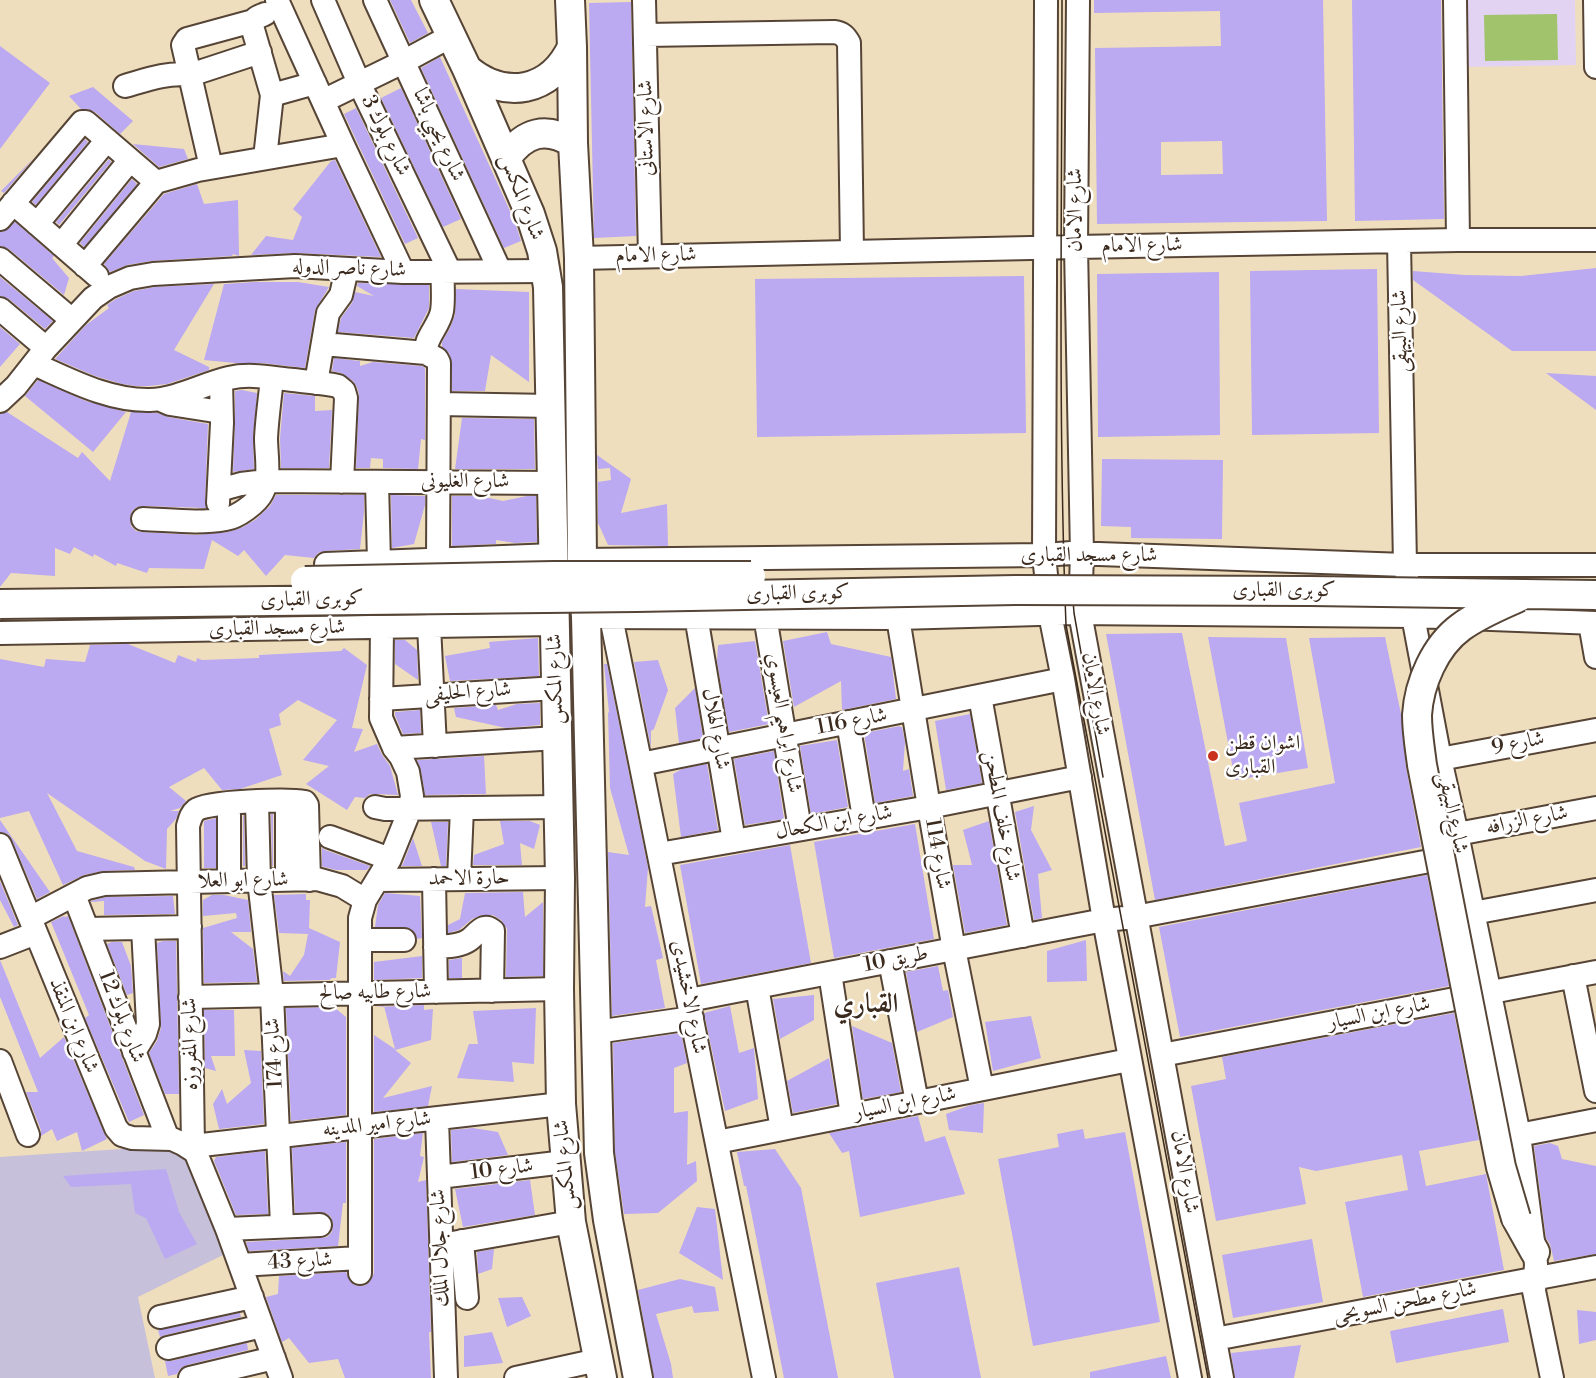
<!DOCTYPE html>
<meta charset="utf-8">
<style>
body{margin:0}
canvas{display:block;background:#efdebd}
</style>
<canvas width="1596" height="1378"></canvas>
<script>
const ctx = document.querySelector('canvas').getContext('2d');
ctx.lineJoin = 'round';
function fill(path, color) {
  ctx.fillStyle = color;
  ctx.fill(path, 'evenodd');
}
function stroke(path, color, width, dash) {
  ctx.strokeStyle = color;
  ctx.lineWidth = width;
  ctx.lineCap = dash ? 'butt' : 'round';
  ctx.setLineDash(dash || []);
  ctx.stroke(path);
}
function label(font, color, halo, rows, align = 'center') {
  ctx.font = font + ' "Libre Bodoni",Amiri,serif';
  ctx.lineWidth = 5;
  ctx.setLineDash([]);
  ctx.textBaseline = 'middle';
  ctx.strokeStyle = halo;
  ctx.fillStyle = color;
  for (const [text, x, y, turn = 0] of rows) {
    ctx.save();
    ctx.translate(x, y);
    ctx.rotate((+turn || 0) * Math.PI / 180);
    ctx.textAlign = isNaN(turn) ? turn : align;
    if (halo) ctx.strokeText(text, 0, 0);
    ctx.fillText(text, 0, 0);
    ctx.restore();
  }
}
const built = new Path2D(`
 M1466 0H1575L1576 65 1467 67Z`);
const industrial = new Path2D(`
 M167 1146 184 1153 227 1253 138 1297 155 1378H0V1157Z`);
const green = new Path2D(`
 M1557 14 1558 60 1485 61 1484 15Z`);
const building = new Path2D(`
 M390 0H411L428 33 410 43Z
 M1094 0H1323L1327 221 1097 224 1095 48 1221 46 1220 11 1094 13ZM1222 141 1223 174 1161 175V142Z
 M1352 0H1441L1444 219 1355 221Z
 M631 2 636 236 594 238 589 3Z
 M0 46 50 83 0 149Z
 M440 57 515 222 521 241 504 248 421 68Z
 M93 87 133 121 120 134 95 112 87 109H81L69 96Z
 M401 88 461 219 443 227 381 98Z
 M356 108 418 238 405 244 344 114Z
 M85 139 88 142 36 205 32 202Z
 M133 144 184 149 188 159 159 167Z
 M34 158 4 193 1 191Z
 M109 159 111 162 59 225 56 222Z
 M335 160 381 257 296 253 251 255 266 236 293 240 302 217 293 209 331 161Z
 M132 179 137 184 84 247 80 243Z
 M197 184 204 204 238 200 239 256 233 254 232 256 151 261 127 265 110 272 104 264 164 194Z
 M15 222 54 256 52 258 69 278 64 295 9 249 0 246V232L5 231Z
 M1596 268V351H1512L1413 280V271L1465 275 1521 276Z
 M1377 269 1379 433 1252 435 1250 271Z
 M1219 272 1220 435 1098 437 1097 274Z
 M1024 276 1026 433 757 437 755 279Z
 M0 277 53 321 45 329 9 299 0 296Z
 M255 282H298L329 287 315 310 305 368 262 363H235L204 360 224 284Z
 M358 283 429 285V308L414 338 338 332 341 318 352 303 355 292 374 296 357 286Z
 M214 284 174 350 209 367V370L167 384 149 386H136L122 384 95 376 55 359 86 325 109 308 107 305 116 299 134 291 155 287Z
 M456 289 529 292V382L491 355 485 391H452V363L449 353 442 347V342L450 328 455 315Z
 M0 327 20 344 0 367Z
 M334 358 360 361V366L373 362 422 366 425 368V440L421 439 418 469 383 468V459L371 458 370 468H356L359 395 357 387 353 381 341 373 332 371Z
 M1546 373 1596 376V410Z
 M38 380 86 401 126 412 93 452 25 396Z
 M242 390 257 393 253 437 254 469 233 472 235 424V391Z
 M284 393 315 396V411L332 410 329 468H281L280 438Z
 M7 412 78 458 82 452 110 481 131 412 157 413 168 417 208 424 205 502 206 508 144 506 137 507 132 511 130 518 131 526 136 531 142 532 195 535 228 532 241 528 255 520 270 506 276 495H364V512L360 549 325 551 318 553 314 558 285 555 266 576 244 550 238 556 212 540 204 569 149 568 147 573 117 563 116 566 94 554 93 557 74 547 70 554 55 548V576L11 573 0 587V414Z
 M462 418 534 419 535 469H455Z
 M597 455 631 479 621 513 667 504 668 546 608 545 598 523V482L611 480 610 468 598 469Z
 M1102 459 1223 460 1222 539 1131 538V527L1101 526Z
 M391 495 425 496V505L414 544 392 548Z
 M452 496H480L503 501 527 496H536L537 542 515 543 496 540V544L452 546Z
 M827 632 831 644 891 657 896 699 842 710 841 681 794 707 783 641Z
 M1182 633 1225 846 1247 841 1239 803 1335 783 1309 638 1385 637 1401 714 1406 767 1421 847 1155 900 1106 634Z
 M1208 637 1286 638 1308 768 1235 780Z
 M538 638 539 676 450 681 445 656 490 648 489 642Z
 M395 640H405L417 650 418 680 395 664Z
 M755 641 769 724 729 732 717 661 718 645Z
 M128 644 175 663 178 655 196 662 197 658 202 660 259 658V655L341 651 344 648 367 665 352 728 363 729 354 752 377 744 382 755 390 766 398 795 377 794H370L365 798 355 797 347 810 306 784 329 766 303 760 337 720 298 700 279 714 281 725 269 729 282 775 240 789 222 790 204 768 169 787 186 801 180 808 170 811H179L176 819 167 829 166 869 145 861 47 793 77 851 134 867 135 870 103 871 84 875 63 885 29 811 0 818V659L44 667 46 659 85 662 90 645Z
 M658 660 668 690 654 729 651 731V748L634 662Z
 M604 664H607L648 868 645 907 651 906 663 958 656 960 665 1008 612 1016 608 852 629 855 610 788 608 713 609 712Z
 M695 688 703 738 679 743 675 708Z
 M540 703V725L506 728 456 717 454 708 496 705 498 710 517 704Z
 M420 710 421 733 403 734 395 715V712Z
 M970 714 982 783 946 790 935 721Z
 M900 726V727H902L905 742 903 771 909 769 913 796 875 803 864 733Z
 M837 740 848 807 811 814 800 746Z
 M774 751 784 819 745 825 734 759Z
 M484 756 486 794 425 795 421 770 417 760Z
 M707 764 718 830 681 837 673 774 682 769Z
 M1034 806 1031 830 1052 870 1038 874 1042 918 1034 920 1015 812Z
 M271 814H273V866H272Z
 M244 815 245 866H243V816Z
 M216 818V868H204V821Z
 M0 820 50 892 37 899 12 840 8 834 0 832Z
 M500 821H530L540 825 534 849 520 843 522 865H473L474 855 504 844Z
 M989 821 1007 925 965 933 953 865H972L963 830Z
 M431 822H448L446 866H441Z
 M915 824 934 939 834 958 814 842Z
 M413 838 422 866H401L403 864Z
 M790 845 811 963 701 984 680 865Z
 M322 847 325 850 370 866 367 870H336L324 867 322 866Z
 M1427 875 1449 986 1180 1037 1159 927Z
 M0 881 18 925 14 927 0 900Z
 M523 892 525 917 543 902V976L506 977 507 927 506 928 501 920 493 915H482L472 919 459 930 448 933V925L460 919 465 893Z
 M385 893 420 896 422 938 417 939 415 933 411 929 405 927H375L378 905Z
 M306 894V900H310L309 928 340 942 336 978H332L329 980 284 981 283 971 290 976 304 955 308 934 279 933 274 895Z
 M212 895H224L248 900 251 932H231L253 949 257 982 204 983 203 928 237 918 236 913 203 916V900Z
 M173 896 175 914 104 915V901L91 902V901L106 897Z
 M64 916 65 917 68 916 144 1115 129 1122 85 1018 89 1015 51 922Z
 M1086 940 1087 981 1047 982V951Z
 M163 941H176L179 1094H165L149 1053 157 1041 161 1028 157 943Z
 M112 942H122L131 966 133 993 127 995 107 944Z
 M422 956V978L374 980V962Z
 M462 958V978H449V960Z
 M0 960 40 1058 64 1037 104 1133 107 1139 82 1151 77 1132 57 1141 52 1129 41 1136V1130L26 1092H38L0 997Z
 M938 966 943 991 948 990 953 1017 917 1032 906 972Z
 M814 995V1020L780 1039 773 999Z
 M424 1005V1010L433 1009 431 1040 395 1050 411 1063 383 1098 432 1086 428 1106 374 1112V1035L395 1049 384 1006 374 1007Z
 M730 1006 739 1053 754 1048 758 1099 725 1111 704 1013Z
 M334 1007 346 1017V1115L291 1121 286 1008Z
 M536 1008 534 1064 512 1062 514 1082 457 1078 469 1044H478L473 1011Z
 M204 1010H234L235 1056H211L216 1071 205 1068Z
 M1454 1013 1479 1140 1419 1151 1426 1186 1486 1174 1504 1270 1363 1297 1345 1202 1408 1190 1402 1155 1316 1171 1299 1167 1306 1204 1216 1221 1191 1086 1226 1079 1222 1057Z
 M1031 1016 1041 1058 993 1071 985 1022Z
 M852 1026 892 1043 901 1092 863 1099Z
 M681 1033 687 1063 674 1068V1113L688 1111 687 1165 696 1161 697 1181 658 1213 624 1214 615 1152 613 1043Z
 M244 1050 261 1051 264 1124 219 1129 213 1104 222 1089 227 1104 251 1083Z
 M829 1058 837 1104 793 1113 787 1081Z
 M984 1103 983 1133 949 1130 946 1114 971 1105Z
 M918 1116 925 1142 945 1136 965 1194 860 1217 849 1151 842 1153 829 1133Z
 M473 1128 498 1132 508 1155 452 1162 451 1130Z
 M1083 1129 1085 1139 1125 1132 1160 1322 1033 1346 998 1159 1059 1147 1057 1134Z
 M423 1133 420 1156 424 1157 418 1182 426 1180 431 1332H429L431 1378H345L338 1359 309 1363 289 1338 282 1342 266 1297 278 1294 279 1276 346 1272 349 1280 354 1285 361 1286 366 1285 371 1280 374 1273V1139Z
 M346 1142V1203H343L338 1246 249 1251 246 1242 321 1238 327 1237 332 1232 333 1224 331 1217 326 1213 319 1212 295 1213 292 1148Z
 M1550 1143 1558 1146 1562 1159 1596 1166V1254L1554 1261 1550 1244 1546 1238 1534 1146Z
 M775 1149 801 1188 838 1378H784L746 1186H744L737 1152Z
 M265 1151 268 1214 236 1215 214 1161 216 1157Z
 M166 1169 179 1212 197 1244 165 1259 146 1218 135 1213 131 1184 71 1187 63 1176Z
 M530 1180 535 1215 463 1227 455 1189Z
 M697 1207 715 1209 723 1280 679 1253Z
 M1312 1239 1323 1302 1233 1318 1222 1255Z
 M494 1249 492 1269 478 1274 477 1252Z
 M959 1267 981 1378H894L876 1283Z
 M680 1279 715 1287 719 1311 694 1313 692 1306 656 1314 671 1364 673 1378H654L638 1290Z
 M522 1297 531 1316 507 1327 498 1298Z
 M1503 1309 1509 1342 1396 1363 1390 1331Z
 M1577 1310 1596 1312V1340L1579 1344Z
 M240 1313 241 1317 165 1335 160 1337 158 1330Z
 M492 1332 503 1363 464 1367V1336Z
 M247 1343 248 1350 187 1365 181 1368 177 1374 168 1376 165 1361H171Z
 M1301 1345 1294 1378H1235L1231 1353Z
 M1166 1356 1171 1378H1090V1372Z`);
const minor = new Path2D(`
 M277 0 343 145 403 272
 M323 0 359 83 450 272
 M375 0 500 271
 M644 0 650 256
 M1046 0 1044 555 1050 614 1063 679 1104 920 1190 1378
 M1078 0 1076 247 1082 554 1080 613 1222 1378
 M1455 0 1458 240
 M1595 0 1596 67
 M265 14C258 17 253 18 252 26L272 95 265 158
 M645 35 834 32C842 33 845 36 849 43L852 252
 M125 86C146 80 167 72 190 75L260 52
 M272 95 315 83
 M323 101 405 61 451 36
 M211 167 183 45 187 39 253 21
 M13 203 97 276
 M0 219 82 122H86L156 182
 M37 224 107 140
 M1399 242 1405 565 1413 616 1440 759 1457 834 1519 1135 1536 1264 1534 1291 1552 1378
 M61 245 130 160
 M579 258 1076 247 1458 240H1596
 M0 259 72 320
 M85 266 156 182 198 170 343 145
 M0 309 46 348
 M323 344 426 353
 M34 364C70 380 109 401 150 400 178 399 203 384 229 378 250 373 272 378 293 380 308 382 324 383 338 386L344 391 346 398 342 482
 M316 383 328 313 341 295 347 269
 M0 401 16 386 46 348 93 298 109 287 130 278 153 274 295 266 403 272 545 271
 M163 401 170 404 221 412
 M439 404 551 406
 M377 482 379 562
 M219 490 241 484 266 481 553 483
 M218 503 222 423 221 381
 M143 519C170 520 199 524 226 519 238 517 257 503 262 493 271 477 266 455 266 438 267 418 270 398 272 378
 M438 560 439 363 437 359 426 353C424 338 439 327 442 311 444 299 442 284 443 271
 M582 560 1044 555 1071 553 1405 565H1596
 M326 564 554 555
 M696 616 734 841
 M765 616 800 829
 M586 617 898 618 1074 613 1413 616 1596 623
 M611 617 764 1378
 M898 618 929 807 953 944 982 1089
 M1590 623 1596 657
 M429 626 435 746
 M0 633 555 624
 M980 696 1023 936
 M381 699 556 688
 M848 722 864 818
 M394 748 557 738
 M1440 759 1596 730
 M641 764 1063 679
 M287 801V879
 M257 802 259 880 272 995 282 1226
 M375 807 385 809 559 807
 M1457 834 1596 808
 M330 837 390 859
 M0 845 116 1128 122 1135 132 1138 172 1139 183 1144 194 1151
 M659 854 929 807 1080 777
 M434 879 436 992
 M459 879 462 808
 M378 880 560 878
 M229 881V803
 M74 895 168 1139
 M1473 913 1596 890
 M30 918 87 888 104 884 317 879 342 886 365 900
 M87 929 190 927
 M360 940H404
 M0 947 36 933
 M435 947C446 946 459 947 469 940 474 937 478 930 484 928 489 927 490 929 493 931L492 991
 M890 961 917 1102
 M830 973 852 1115
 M1573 976 1596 1091
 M757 987 782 1129
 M190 997 559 989
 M689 1000 1104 920 1135 917 1456 856
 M596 1032 692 1018
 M134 1052 145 1034 148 1024 143 928
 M1162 1055 1596 972
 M0 1061 28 1135
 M437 1119 446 1378
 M1519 1135 1596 1120
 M717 1142 1129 1060
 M193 1146 561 1104
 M439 1177 565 1162
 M227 1229 320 1225
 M462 1241 467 1298
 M441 1245 571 1222
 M240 1265 359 1258
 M360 1273V918L365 900 390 859 409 812 412 796 408 772 401 757 394 748 381 718 382 627
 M160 1317 252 1297
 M1215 1339 1596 1267
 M168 1348 262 1326
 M190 1378 274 1358
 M281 1378 227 1229 193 1146 188 826C190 819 191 814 196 810 208 801 289 799 305 802L307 805 309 880
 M516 1378 598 1360`);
const major = new Path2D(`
 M434 0 467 69 530 214 542 251 548 287 560 878 559 989 561 1104 571 1222 602 1378
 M570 0 572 47 573 143 579 258 582 560 586 617 599 1153 608 1220 638 1378
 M467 69C505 101 551 92 572 47
 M507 157C525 132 546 126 573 143
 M1516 1218 1535 1252`);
const tram = new Path2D(`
 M1062 0C1062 208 1058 417 1066 625L1208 1378
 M1073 600 1074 613 1103 777`);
const majorBridge = new Path2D(`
 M305 581 553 576H751
 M0 604 636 597 1016 590 1310 591 1596 595
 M1516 1218 1501 1167 1422 765C1420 749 1417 732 1417 715 1419 683 1435 646 1461 627 1479 614 1499 606 1519 597`);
const markers = [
 [1213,756,6,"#c8321e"]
];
const streetNames = [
 ["شارع الاستانى",647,128,-91],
 ["شارع يحيي باشا",438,135,66],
 ["شارع بلوك 3",385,136,64],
 ["شارع المكس",521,197,69],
 ["شارع الامان",1076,210,-90],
 ["شارع الامام",1142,246,-1],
 ["شارع الامام",656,256,-1],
 ["شارع ناصر الدوله",349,269,2],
 ["شارع البيهقى",1401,331,-91],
 ["شارع الغليونى",465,482],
 ["شارع مسجد القبارى",1089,556],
 ["كوبرى القبارى",1284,591],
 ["كوبرى القبارى",798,594,-1],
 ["كوبرى القبارى",312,600,-1],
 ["شارع مسجد القبارى",277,629,-1],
 ["شارع المكس",556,679,-91],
 ["شارع الحليفى",468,693,-4],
 ["شارع الامان",1095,694,80],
 ["شارع 116",852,722,-11],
 ["شارع ابراهيم العيسوي",783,723,81],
 ["شارع الهلال",715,729,80],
 ["شارع 9",1518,744,-11],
 ["شارع البيهقى",1452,813,78],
 ["شارع خلف المطحن",1001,816,80],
 ["شارع الزرافه",1527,821,-11],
 ["شارع ابن الكحال",834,823,-10],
 ["شارع 114",937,854,80],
 ["حارة الاحمد",469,879,-1],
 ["شارع ابو العلا",243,881,-1],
 ["طريق 10",896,960,-11],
 ["شارع طابيه صالح",375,993,-1],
 ["شارع الاخشيدى",688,997,79],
 ["شارع ابن السيار",1379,1014,-11],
 ["شارع بلوك 12",121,1017,69],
 ["شارع ابن المنقذ",73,1026,68],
 ["شارع المفروزه",191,1044,-91],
 ["شارع 174",275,1053,-93],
 ["شارع ابن السيار",905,1104,-11],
 ["شارع امير المدينه",377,1125,-6],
 ["شارع المكس",566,1165,-95],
 ["شارع 10",502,1170,-7],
 ["شارع الامان",1184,1172,80],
 ["شارع جلال الملك",441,1248,-92],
 ["شارع 43",300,1262,-3],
 ["شارع مطحن السويحى",1405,1303,-11]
];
const poiNames = [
 ["اشوان قطن",1225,744],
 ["القبارى",1225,768]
];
const districtNames = [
 ["القباري",866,1006]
];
fill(built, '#e3d3f2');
fill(industrial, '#c6c0da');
fill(green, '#a1c36c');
fill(building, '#bba9f1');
stroke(minor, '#564536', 26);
stroke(major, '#564536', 32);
stroke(minor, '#fff', 22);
stroke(major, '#fff', 28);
stroke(tram, '#3b2a1e', 1.5);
stroke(majorBridge, '#564536', 32, []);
stroke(majorBridge, '#fff', 28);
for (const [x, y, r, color] of markers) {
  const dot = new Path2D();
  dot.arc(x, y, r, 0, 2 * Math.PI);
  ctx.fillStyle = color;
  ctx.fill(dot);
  stroke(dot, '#fff', 2);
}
label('21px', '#3b2a1e', '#fff', streetNames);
label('21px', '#3b2a1e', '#fff', poiNames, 'left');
label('bold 27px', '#3b2a1e', '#fff', districtNames);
</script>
